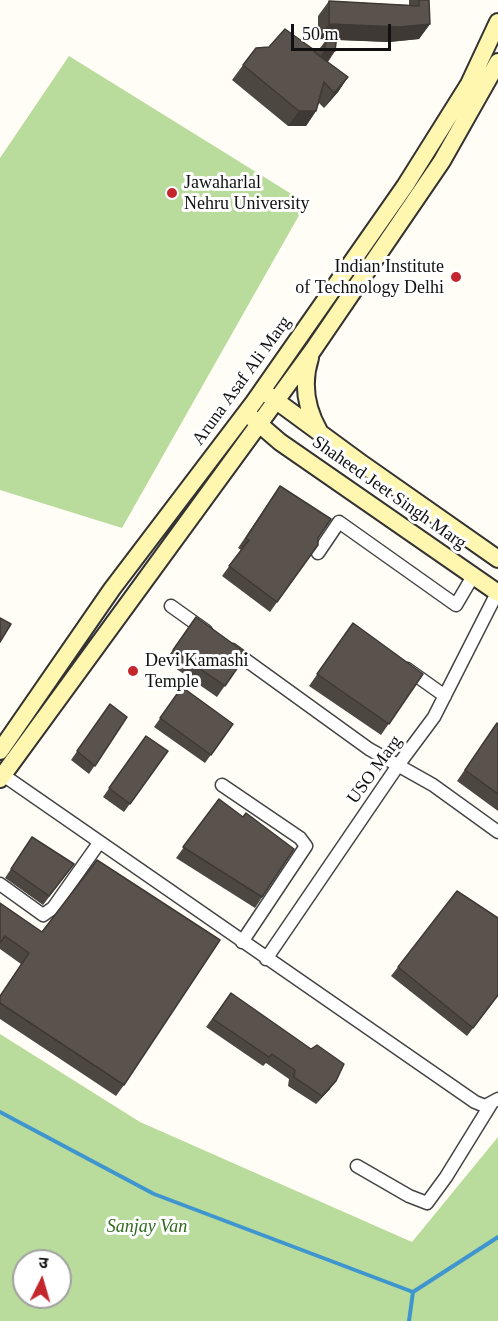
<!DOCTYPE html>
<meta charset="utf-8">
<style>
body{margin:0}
#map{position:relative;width:498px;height:1321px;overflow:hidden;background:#fffdf5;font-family:"Times New Roman","Noto Sans Devanagari",serif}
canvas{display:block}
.north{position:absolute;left:12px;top:1249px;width:60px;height:60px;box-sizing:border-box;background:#fff;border:2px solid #a0a0a0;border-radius:50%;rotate:5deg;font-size:16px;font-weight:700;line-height:24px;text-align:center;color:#111}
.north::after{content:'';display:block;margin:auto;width:21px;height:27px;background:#c4262e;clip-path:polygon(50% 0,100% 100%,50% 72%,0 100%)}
.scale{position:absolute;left:291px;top:24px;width:100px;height:27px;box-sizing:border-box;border:3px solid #111;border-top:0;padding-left:8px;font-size:18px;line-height:21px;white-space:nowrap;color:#111;-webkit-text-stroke:4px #fff;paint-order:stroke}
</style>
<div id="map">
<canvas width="498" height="1321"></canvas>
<div class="north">उ</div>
<div class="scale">50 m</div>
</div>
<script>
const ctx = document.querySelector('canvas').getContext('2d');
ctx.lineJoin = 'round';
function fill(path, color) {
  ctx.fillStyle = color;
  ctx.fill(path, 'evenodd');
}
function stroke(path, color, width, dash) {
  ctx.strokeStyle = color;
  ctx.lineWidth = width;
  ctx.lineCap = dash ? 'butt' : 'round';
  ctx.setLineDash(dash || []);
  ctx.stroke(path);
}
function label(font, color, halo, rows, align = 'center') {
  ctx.font = font + ' "Times New Roman",serif';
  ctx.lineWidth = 6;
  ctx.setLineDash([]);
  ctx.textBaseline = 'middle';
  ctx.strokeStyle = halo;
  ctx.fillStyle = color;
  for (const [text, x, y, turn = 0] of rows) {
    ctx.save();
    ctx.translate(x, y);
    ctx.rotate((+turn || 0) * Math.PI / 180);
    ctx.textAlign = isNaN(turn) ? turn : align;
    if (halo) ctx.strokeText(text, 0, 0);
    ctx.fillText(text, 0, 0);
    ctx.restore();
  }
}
const forest = new Path2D(`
 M69 56 306 203 122 528 0 490V158Z
 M0 1034 140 1122 412 1242 498 1137V1321H0ZM24 1261H60V1297H24Z`);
const stream = new Path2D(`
 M0 1112 154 1194 413 1292 498 1237
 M409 1321 413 1292`);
const minor = new Path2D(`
 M318 553 339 522 456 605 473 576
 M171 606 206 631
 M232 650 369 749 433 785 498 832
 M407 669 445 696
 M3 775 475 1102 485 1106 498 1099
 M222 785 300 838 306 846 242 942
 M0 884 43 915 53 908 99 843
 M266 959 399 764 434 717 497 593
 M357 1166 409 1196 427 1203 446 1177 491 1104`);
const secondary = new Path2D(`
 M310 358C302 383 306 408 319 431
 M267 394 361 463 498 559
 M251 417 280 442 498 593
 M0 751 112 589 254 402 405 186 469 84 498 22
 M0 779 313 350 442 161 498 62`);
const wall = new Path2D(`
 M409 0H429L430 24 419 39 389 42 336 40 335 51 328 62 348 77 338 92 324 108 319 103 316 111 306 126H288L232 80 243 65 316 53 327 39H318V16L329 1 409 5Z
 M280 486 318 538V545L270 612 222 576 241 550 238 548Z
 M196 617 247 654 217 697 165 661Z
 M353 623 423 674 381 735 309 686Z
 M182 687 233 724 205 763 154 727Z
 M110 704 127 717 89 774 71 760Z
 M497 723 498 724V811L457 781Z
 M146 736 168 751 124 812 103 797Z
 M219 799 243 817 294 849 255 908 176 858Z
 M26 846 74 864 43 905 5 878Z
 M0 903 42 932 124 1085 116 1096 0 1019V996L21 964 0 949Z
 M398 967 498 996 467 1036 391 976Z
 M231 993 330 1089 316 1104 288 1086 289 1079 266 1063 263 1066 206 1027Z`);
const shadedWall = new Path2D(`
 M329 24H430L419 39 389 42 318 39Z
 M324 51H335L324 66 313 67Z
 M348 77 338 92 324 108 334 93Z
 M299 111H316L306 126H288Z
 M336 1081 330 1089 316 1104 322 1096Z`);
const building = new Path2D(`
 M419 0H429L430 24 400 27 329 24V1L419 6Z
 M285 29 317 52H314L348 77 334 93 324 82 316 111H299L243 65 256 48 269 47Z
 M337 35 335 51H324L326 40Z
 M280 486 331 519 318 538V545L277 602 229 566 249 540 246 538Z
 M196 617 247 654 225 686 173 650Z
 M0 618 11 624 0 642Z
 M353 623 423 674 389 724 317 674Z
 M182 687 233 724 211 755 160 718Z
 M110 704 127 717 95 766 77 751Z
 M497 723 498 724V794L465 770Z
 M146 736 168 751 130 804 109 788Z
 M219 799 243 817 246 813 294 849 262 897 183 847Z
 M32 837 74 864 49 896 11 869Z
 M97 860 220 940 124 1085 0 1003V996L29 953 5 936 0 943V903L42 932Z
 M457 891 498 918V995L473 1028 398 967Z
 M231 993 311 1049 317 1045 344 1064 336 1081 322 1096 294 1077 295 1070 272 1054 269 1057 213 1019Z`);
const markers = [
 [172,193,6,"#c4262e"],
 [456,277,6,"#c4262e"],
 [133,671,6,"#c4262e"]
];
const poiNames = [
 ["Jawaharlal",184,183],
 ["Nehru University",184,204],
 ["Indian Institute",444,267,"right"],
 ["of Technology Delhi",444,288,"right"],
 ["Devi Kamashi",145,661],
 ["Temple",145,682]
];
const streetNames = [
 ["Aruna Asaf Ali Marg",242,381,-54],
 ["Shaheed Jeet Singh Marg",389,493,35],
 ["USO Marg",375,770,-54]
];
const parkNames = [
 ["Sanjay Van",147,1227]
];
fill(forest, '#b9dc9c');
stroke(stream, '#3f96cf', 4);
stroke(minor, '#444', 15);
stroke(secondary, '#333', 20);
stroke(minor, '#fff', 12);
stroke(secondary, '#fff6b0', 16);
fill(wall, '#4d4742');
fill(shadedWall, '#3f3936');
fill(building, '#5a524d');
stroke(building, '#3f3936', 1.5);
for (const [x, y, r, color] of markers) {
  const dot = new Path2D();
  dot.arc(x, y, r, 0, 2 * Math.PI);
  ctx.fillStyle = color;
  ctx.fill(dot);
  stroke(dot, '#fff', 2);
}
label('18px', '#111', '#fff', poiNames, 'left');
label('18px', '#111', '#fff', streetNames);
label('italic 18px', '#2f6b1f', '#fff', parkNames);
</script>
